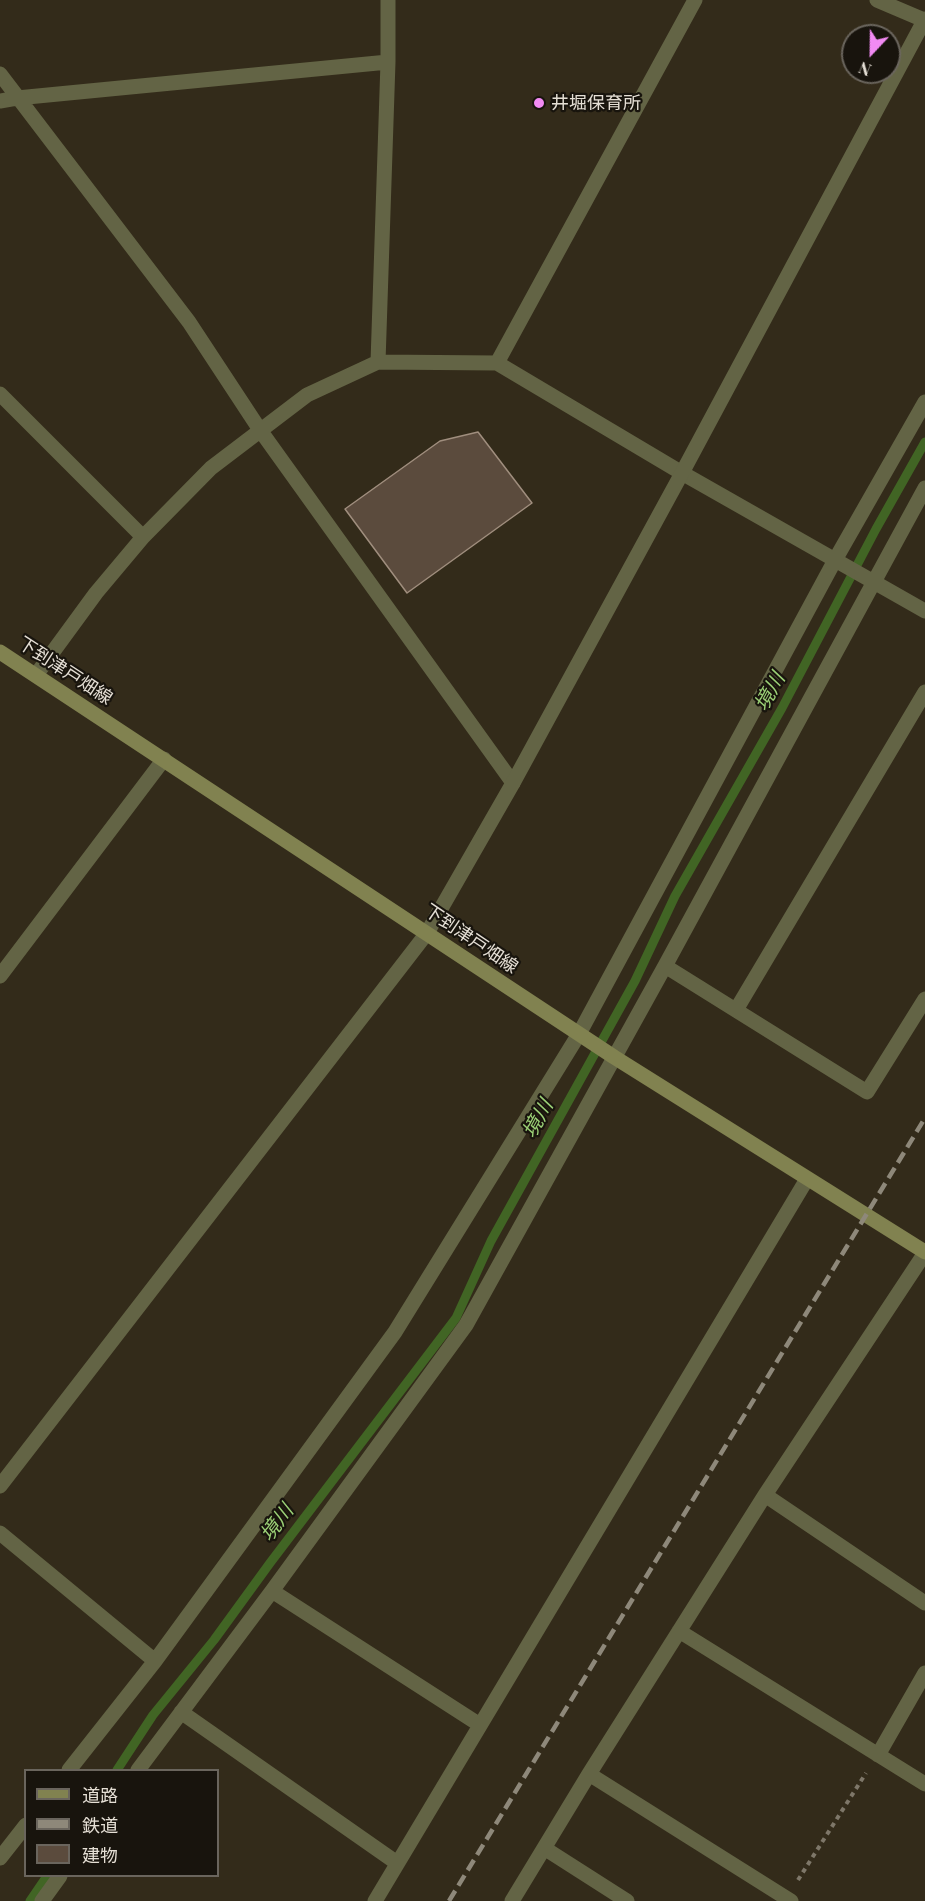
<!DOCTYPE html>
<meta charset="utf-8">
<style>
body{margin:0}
#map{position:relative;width:925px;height:1901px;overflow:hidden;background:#332b1a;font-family:"Playfair Display","Noto Sans JP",serif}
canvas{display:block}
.legend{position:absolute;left:24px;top:1769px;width:195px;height:108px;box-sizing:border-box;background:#18140d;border:2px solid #6a655d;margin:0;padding:8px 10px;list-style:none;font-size:18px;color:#e5dfd5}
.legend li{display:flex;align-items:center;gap:12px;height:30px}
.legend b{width:30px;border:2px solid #6a655d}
.north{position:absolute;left:841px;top:24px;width:60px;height:60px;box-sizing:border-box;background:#18140d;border:2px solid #6a655d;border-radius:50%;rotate:202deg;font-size:16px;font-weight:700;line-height:24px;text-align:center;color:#e5dfd5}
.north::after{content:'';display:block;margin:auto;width:21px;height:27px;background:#f28af3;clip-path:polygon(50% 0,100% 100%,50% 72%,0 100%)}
</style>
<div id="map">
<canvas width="925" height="1901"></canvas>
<ul class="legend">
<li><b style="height:8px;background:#818250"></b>道路</li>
<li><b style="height:8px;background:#8e887a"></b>鉄道</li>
<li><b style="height:16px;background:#5b4b3d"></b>建物</li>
</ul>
<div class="north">N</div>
</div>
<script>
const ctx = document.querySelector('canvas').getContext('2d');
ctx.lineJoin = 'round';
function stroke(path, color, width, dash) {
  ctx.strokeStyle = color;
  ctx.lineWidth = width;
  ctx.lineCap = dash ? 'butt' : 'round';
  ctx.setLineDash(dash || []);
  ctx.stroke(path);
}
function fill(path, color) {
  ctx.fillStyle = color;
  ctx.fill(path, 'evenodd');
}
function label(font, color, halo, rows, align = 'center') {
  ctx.font = font + ' "Playfair Display","Noto Sans JP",serif';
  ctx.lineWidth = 4.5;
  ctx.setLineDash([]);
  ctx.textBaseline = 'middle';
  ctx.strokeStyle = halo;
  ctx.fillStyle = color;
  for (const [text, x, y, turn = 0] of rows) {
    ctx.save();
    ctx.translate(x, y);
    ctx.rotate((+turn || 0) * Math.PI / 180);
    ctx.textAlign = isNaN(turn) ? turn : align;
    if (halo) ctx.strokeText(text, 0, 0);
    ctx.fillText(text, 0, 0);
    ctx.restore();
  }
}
const stream = new Path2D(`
 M117 1770 153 1715 214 1640 270 1563 456 1318 491 1241 635 981 675 896 782 708 876 529 925 442
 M30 1901 47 1876`);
const building = new Path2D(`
 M478 432 532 503 407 593 345 509 440 441Z`);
const path = new Path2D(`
 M798 1880 866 1773`);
const minor = new Path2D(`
 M0 74 189 322 260 430 513 783
 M0 101 17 98 388 62
 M378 362 388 62V0
 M497 363 695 0
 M0 394 143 537
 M36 675 96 593 143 537 211 468 307 395 378 362 497 363 682 473 925 611
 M665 966 867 1092 925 999
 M0 976 164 759
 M736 1010 925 692
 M765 1495 925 1603
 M0 1533 155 1661
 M272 1591 480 1725
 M679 1631 925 1784
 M181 1712 397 1863
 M878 1755 925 1673
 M69 1770 155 1661 395 1332 579 1034 835 560 925 402
 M138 1770 272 1591 466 1325 665 966 925 488
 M589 1774 791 1901
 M544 1848 627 1901
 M0 1858 26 1825
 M42 1901 60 1876
 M375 1901 807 1179
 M512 1901 589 1774 765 1495 925 1253`);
const tertiary = new Path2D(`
 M877 0 924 20
 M0 1486 427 933 513 783 682 473 925 19`);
const secondary = new Path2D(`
 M0 652 614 1057 925 1252`);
const rail = new Path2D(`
 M449 1901 925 1118`);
const markers = [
 [539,103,6,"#f28af3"]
];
const poiNames = [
 ["井堀保育所",551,103]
];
const streetNames = [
 ["下到津戸畑線",65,671,33],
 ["下到津戸畑線",471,939,34]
];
const waterNames = [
 ["境川",770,692,-61],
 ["境川",538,1119,-61],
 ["境川",277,1523,-53]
];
stroke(stream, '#416524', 9);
fill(building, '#5b4b3d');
stroke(building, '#a08e7e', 1.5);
stroke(path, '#7e7769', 4, [4.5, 4.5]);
stroke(minor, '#636445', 15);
stroke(tertiary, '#636445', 15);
stroke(secondary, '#818250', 15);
stroke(rail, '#8e887a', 4.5, [12, 6]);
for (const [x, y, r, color] of markers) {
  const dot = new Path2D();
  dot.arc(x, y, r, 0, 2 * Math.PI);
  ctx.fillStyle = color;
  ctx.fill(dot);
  stroke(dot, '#18140d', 2);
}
label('18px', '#e5dfd5', '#18140d', poiNames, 'left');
label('18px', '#e5dfd5', '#18140d', streetNames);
label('italic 20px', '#9bd076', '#18140d', waterNames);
</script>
